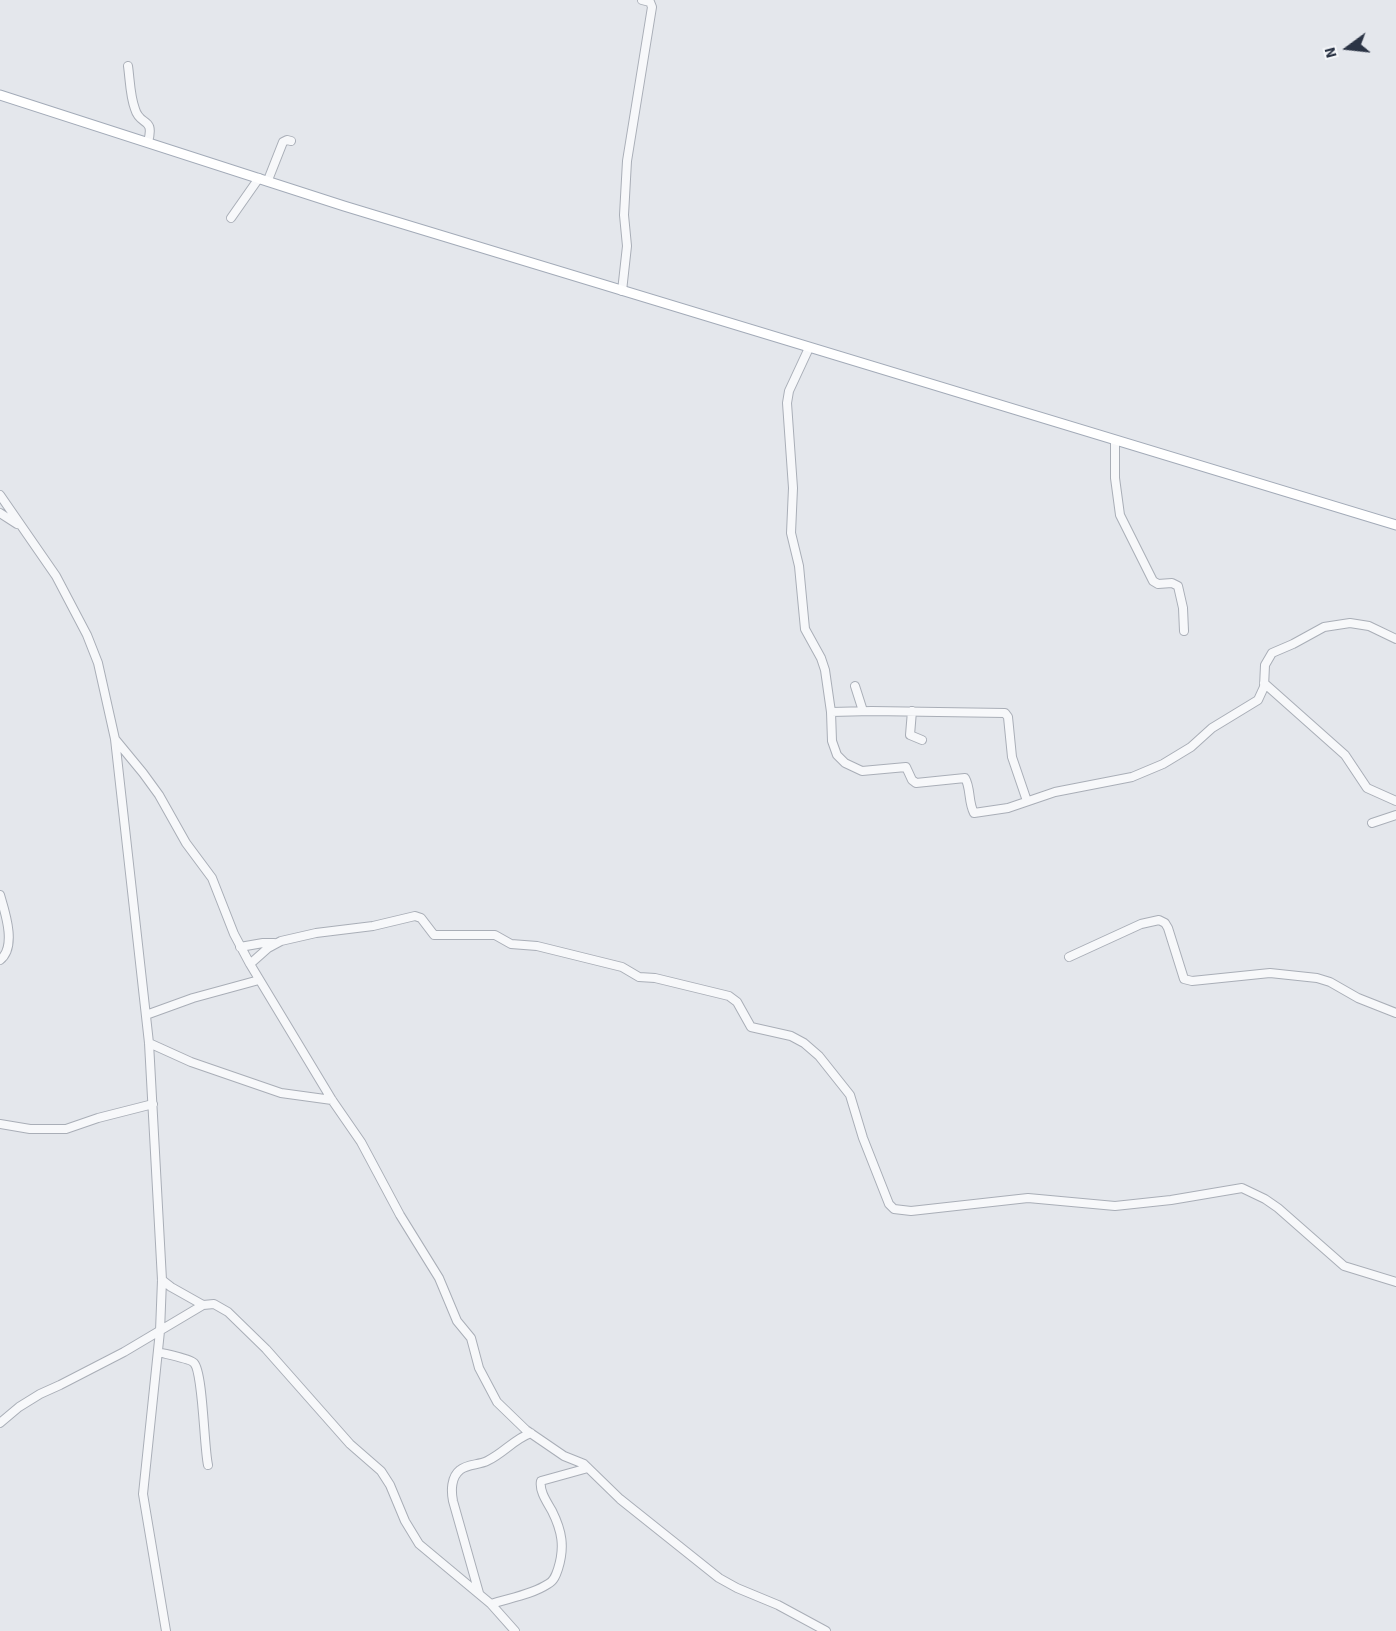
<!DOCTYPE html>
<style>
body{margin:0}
#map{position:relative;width:1396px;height:1631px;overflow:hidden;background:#e4e7ec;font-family:"Source Sans 3",sans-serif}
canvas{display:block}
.north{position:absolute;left:1318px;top:18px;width:60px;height:60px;-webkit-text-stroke:4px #f4f6f9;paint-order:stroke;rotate:255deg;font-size:16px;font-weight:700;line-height:24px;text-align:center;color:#2b3445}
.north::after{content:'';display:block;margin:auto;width:21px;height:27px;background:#2b3445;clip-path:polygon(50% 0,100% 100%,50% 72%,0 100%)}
</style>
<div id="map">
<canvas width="1396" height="1631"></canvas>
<div class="north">N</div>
</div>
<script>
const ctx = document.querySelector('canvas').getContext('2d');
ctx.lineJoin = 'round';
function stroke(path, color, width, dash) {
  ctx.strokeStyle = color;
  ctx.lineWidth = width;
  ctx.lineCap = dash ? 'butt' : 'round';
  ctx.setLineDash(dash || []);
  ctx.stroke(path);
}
const minor = new Path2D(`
 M128 66C130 80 130 96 135 109 140 127 155 116 148 142
 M268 180 283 142 287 140 291 141
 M231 218 259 178
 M622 291 627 246 624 215 627 161 652 7 650 2 642 0
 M809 348 789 391 787 403 793 488 791 533 799 566 805 629 821 658 825 670 831 712 832 741 837 755 845 763 862 771 906 767 912 780 916 783 965 778C971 788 968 802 974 813L1008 808 1055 792 1132 777 1163 764 1191 747 1212 728 1258 700 1264 687 1265 665 1272 653 1293 644 1324 627 1350 623 1369 626 1396 639
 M1115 440V478L1120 515 1153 581 1158 584 1172 583 1178 586 1183 608 1184 631
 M0 495 56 576 87 635 98 663 115 739 149 1043 162 1280 160 1331 143 1494 166 1631
 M0 513 17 524
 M1264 683 1345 755 1367 788 1396 801
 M855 686 863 711
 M912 711 910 735 922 740
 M831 712 872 711 1005 713 1008 717 1012 757 1027 801
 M115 739 143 773 159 795 186 843 212 878 234 934 250 964 332 1100 361 1142 400 1215 439 1278 457 1321 471 1338 479 1368 497 1402 526 1430 564 1456 584 1464 620 1499 719 1578 737 1588 778 1605 826 1631
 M1372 823 1396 815
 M0 895C5 912 17 947 0 960
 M240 947 263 943H274
 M1069 957 1141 924 1159 920 1165 923 1168 928 1184 979 1192 981 1270 973 1317 978 1330 982 1358 998 1396 1013
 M250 964 268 948 281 941 316 933 373 926 415 916 421 918 434 935H495L511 944 537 946 622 967 639 977 655 978 729 996 737 1002 751 1027 791 1036 804 1043 819 1056 850 1095 863 1138 889 1204 894 1209 911 1211 1028 1198 1115 1206 1171 1200 1242 1188 1265 1199 1278 1208 1344 1266 1396 1282
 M146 1015 193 998 259 980
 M149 1043 191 1062 281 1093 332 1100
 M0 1124 30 1129H66L98 1118 153 1104
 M162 1280 171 1287 203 1305
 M158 1352C165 1354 191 1359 194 1363 203 1372 204 1448 208 1465
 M0 1423 19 1407 40 1394 60 1385 124 1352 203 1305 214 1304 228 1312 266 1349 350 1444 381 1471 390 1485 405 1521 419 1544 491 1604 515 1631
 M479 1593 453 1501C451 1491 451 1477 460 1470 467 1464 479 1465 487 1461 504 1453 514 1439 531 1433
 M491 1604C509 1598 531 1595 548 1584 554 1581 556 1575 558 1569 565 1547 562 1531 552 1511 547 1502 539 1491 541 1481L588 1468`);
const major = new Path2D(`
 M0 95 344 206 1396 525`);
stroke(minor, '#a9aeb7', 10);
stroke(major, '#a3abb8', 11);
stroke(minor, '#f7f8fa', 8);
stroke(major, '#fff', 9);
</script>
